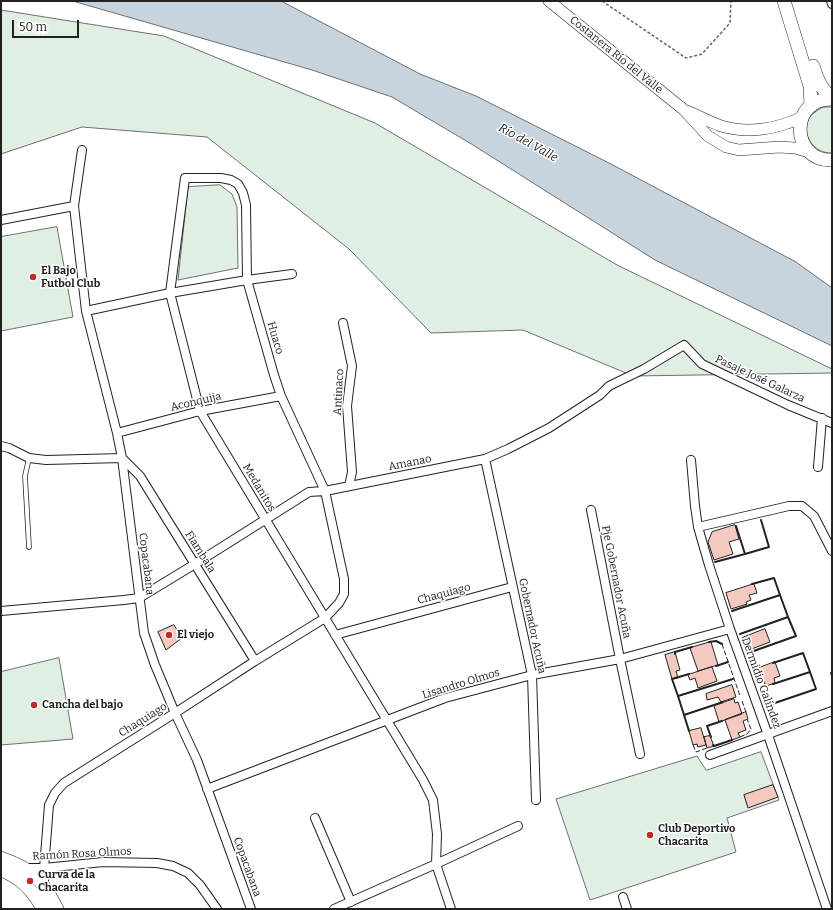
<!DOCTYPE html>
<meta charset="utf-8">
<style>
body{margin:0}
#map{position:relative;width:833px;height:910px;overflow:hidden;background:#fff;font-family:Bitter,serif}
canvas{display:block}
.frame{position:absolute;inset:0;border:2px solid #222;pointer-events:none}
.scale{position:absolute;left:12px;top:20px;width:67px;height:18px;box-sizing:border-box;border:2px solid #222;border-top:0;padding-left:5px;font-size:12px;line-height:14px;white-space:nowrap;color:#222;-webkit-text-stroke:3px #fff;paint-order:stroke}
</style>
<div id="map">
<canvas width="833" height="910"></canvas>
<div class="frame"></div>
<div class="scale">50 m</div>
</div>
<script>
const ctx = document.querySelector('canvas').getContext('2d');
ctx.lineJoin = 'round';
function fill(path, color) {
  ctx.fillStyle = color;
  ctx.fill(path, 'evenodd');
}
function stroke(path, color, width, dash) {
  ctx.strokeStyle = color;
  ctx.lineWidth = width;
  ctx.lineCap = dash ? 'butt' : 'round';
  ctx.setLineDash(dash || []);
  ctx.stroke(path);
}
function label(font, color, halo, rows, align = 'center') {
  ctx.font = font + ' Bitter,serif';
  ctx.lineWidth = 3;
  ctx.setLineDash([]);
  ctx.textBaseline = 'middle';
  ctx.strokeStyle = halo;
  ctx.fillStyle = color;
  for (const [text, x, y, turn = 0] of rows) {
    ctx.save();
    ctx.translate(x, y);
    ctx.rotate((+turn || 0) * Math.PI / 180);
    ctx.textAlign = isNaN(turn) ? turn : align;
    if (halo) ctx.strokeText(text, 0, 0);
    ctx.fillText(text, 0, 0);
    ctx.restore();
  }
}
const green = new Path2D(`
 M1 10 164 36 375 123 617 265 832 369V373L633 376 523 330 431 333 349 249 207 137 82 127 1 154Z
 M823 107H832V153C813 154 800 133 810 117 814 112 818 110 823 107Z
 M220 185 232 194 237 207 238 268 178 280 188 187Z
 M57 227 73 317 1 331V237Z
 M59 658 73 739 1 745V672Z
 M761 752 779 800 727 818 736 852 590 900 556 799 697 756 706 770Z`);
const water = new Path2D(`
 M73 1H281L420 74 476 96 609 163 796 262 832 288V346L655 260 473 145 392 97 312 70Z`);
const building = new Path2D(`
 M735 525 739 539 729 542 733 554 714 560 708 542 712 532Z
 M754 584 757 593 749 595 751 600 746 602 747 604 731 609 726 593Z
 M174 625 182 638 166 650 158 632Z
 M765 629 770 642 746 651 742 638Z
 M711 642 718 665 698 671 690 648Z
 M675 652 680 670 676 671 678 678 672 679 665 655Z
 M775 662 780 676 774 678 775 683 766 686 763 680 760 681 756 669Z
 M712 667 717 681 698 688 695 678 690 680 688 675Z
 M732 685 736 697 721 702 718 697 707 700 706 694Z
 M734 699 735 703 738 702 742 714 719 722 714 706Z
 M746 712 748 719 743 721 746 730 738 733 740 737 732 740 725 720Z
 M701 728 706 745 698 747 697 744 693 745 689 731Z
 M710 736 714 746 707 748 704 737Z
 M773 785 778 797 748 808 744 795Z`);
const path = new Path2D(`
 M602 1 686 58 702 54 730 23 731 1`);
const service = new Path2D(`
 M29 547 25 476 29 458`);
const minor = new Path2D(`
 M831 1 832 4
 M82 150 74 206 86 311 117 433 122 458 144 633 155 665 175 713 197 760 251 909
 M1 220 74 206
 M86 311 170 293 247 280 292 274
 M343 323 352 366 347 406 352 472 349 486
 M117 433 200 411 281 396
 M1 446 9 448 29 458 46 460 122 458 140 476 255 661
 M485 459 532 675 536 800
 M691 460 695 506 698 527 709 565 730 629 768 735 827 909
 M818 467 822 418
 M591 510 620 659 640 754
 M698 527 789 506H802L814 516 832 551
 M1 611 124 600 139 598 195 564 309 492 325 491 485 459 508 449 549 428 600 395 609 386 644 369 684 345 702 364 788 405 832 423
 M335 635 512 587
 M710 755 832 711
 M207 789 445 698 532 675 620 659 730 629
 M315 818 351 902
 M25 868H44L103 862 157 863 173 866 188 873 200 885 217 909
 M44 886V868L49 805 55 793 64 783 175 713 255 661 325 618 339 603 344 594V579L325 491 281 396 274 375 247 280 246 205 243 193 238 184 231 180 221 178H185L170 293 200 411 423 780 433 800 437 834 436 864 451 909
 M623 897 627 909
 M334 909 436 864 518 826`);
const secondary = new Path2D(`
 M549 1 683 109 708 136 726 147 739 150 779 147 795 148 809 152
 M687 111C699 116 710 122 721 126 748 134 778 129 802 117`);
const primary = new Path2D(`
 M784 1 810 86 811 106
 M813 66C817 79 821 89 832 98
 M832 99C788 98 791 162 832 160
 M1 858C34 870 41 878 57 909
 M1 870C20 877 34 892 43 909`);
const fence = new Path2D(`
 M722 644 740 696
 M742 701 746 712
 M740 737 747 734 751 729 747 719
 M693 745 696 752 707 748`);
const wall = new Path2D(`
 M736 526 745 554 769 547 761 520
 M715 562 745 554
 M752 584 774 578 780 595
 M732 611 780 595 788 617
 M740 634 788 617 796 636 748 653
 M709 642 716 641 722 644
 M675 654V652L692 647
 M773 663 803 653 810 672
 M716 666 728 662
 M832 672 831 673 832 676
 M760 688 767 686
 M678 696 672 679 689 674
 M766 706 816 689 810 672 773 684
 M684 715 678 696 733 679
 M689 731 684 715 723 702
 M711 737 707 726 722 721
 M713 745 714 746 732 740`);
const markers = [
 [33,277,4,"#c62828"],
 [169,635,4,"#c62828"],
 [34,705,4,"#c62828"],
 [650,835,4,"#c62828"],
 [30,881,4,"#c62828"]
];
const streetNames = [
 ["Costanera Río del Valle",616,55,39],
 ["Huaco",275,338,74],
 ["Pasaje José Galarza",760,379,25],
 ["Antinaco",339,392,-87],
 ["Aconquija",196,402,-13],
 ["Amanao",410,463,-11],
 ["Medanitos",259,488,59],
 ["Fiambala",200,552,58],
 ["Copacabana",146,564,83],
 ["Pje Gobernador Acuña",616,582,79],
 ["Chaquiago",444,594,-15],
 ["Gobernador Acuña",532,626,78],
 ["Dermidio Galíndez",761,683,70],
 ["Lisandro Olmos",461,684,-17],
 ["Chaquiago",143,720,-32],
 ["Ramón Rosa Olmos",82,854,-3],
 ["Copacabana",247,867,70]
];
const poiNames = [
 ["El Bajo",41,271],
 ["Futbol Club",41,284],
 ["El viejo",177,635],
 ["Cancha del bajo",42,705],
 ["Club Deportivo",658,829],
 ["Chacarita",658,842],
 ["Curva de la",38,875],
 ["Chacarita",38,888]
];
const waterNames = [
 ["Río del Valle",528,143,29]
];
fill(green, '#e0efe3');
stroke(green, '#6f6f6f', 1);
fill(water, '#c7d3dd');
stroke(water, '#6f6f6f', 1);
fill(building, '#f3c9c0');
stroke(building, '#222', 1);
stroke(service, '#222', 5.5);
stroke(minor, '#222', 10);
stroke(secondary, '#222', 12);
stroke(primary, '#222', 14);
stroke(path, '#646464', 1.5, [3, 2]);
stroke(service, '#fff', 4);
stroke(minor, '#fff', 8);
stroke(secondary, '#fff', 11);
stroke(primary, '#fff', 13);
stroke(fence, '#222', 1, [5, 2]);
stroke(wall, '#222', 2);
for (const [x, y, r, color] of markers) {
  const dot = new Path2D();
  dot.arc(x, y, r, 0, 2 * Math.PI);
  ctx.fillStyle = color;
  ctx.fill(dot);
  stroke(dot, '#fff', 1.5);
}
label('11px', '#222', '#fff', streetNames);
label('bold 11px', '#222', '#fff', poiNames, 'left');
label('italic 12px', '#222', '#fff', waterNames);
</script>
